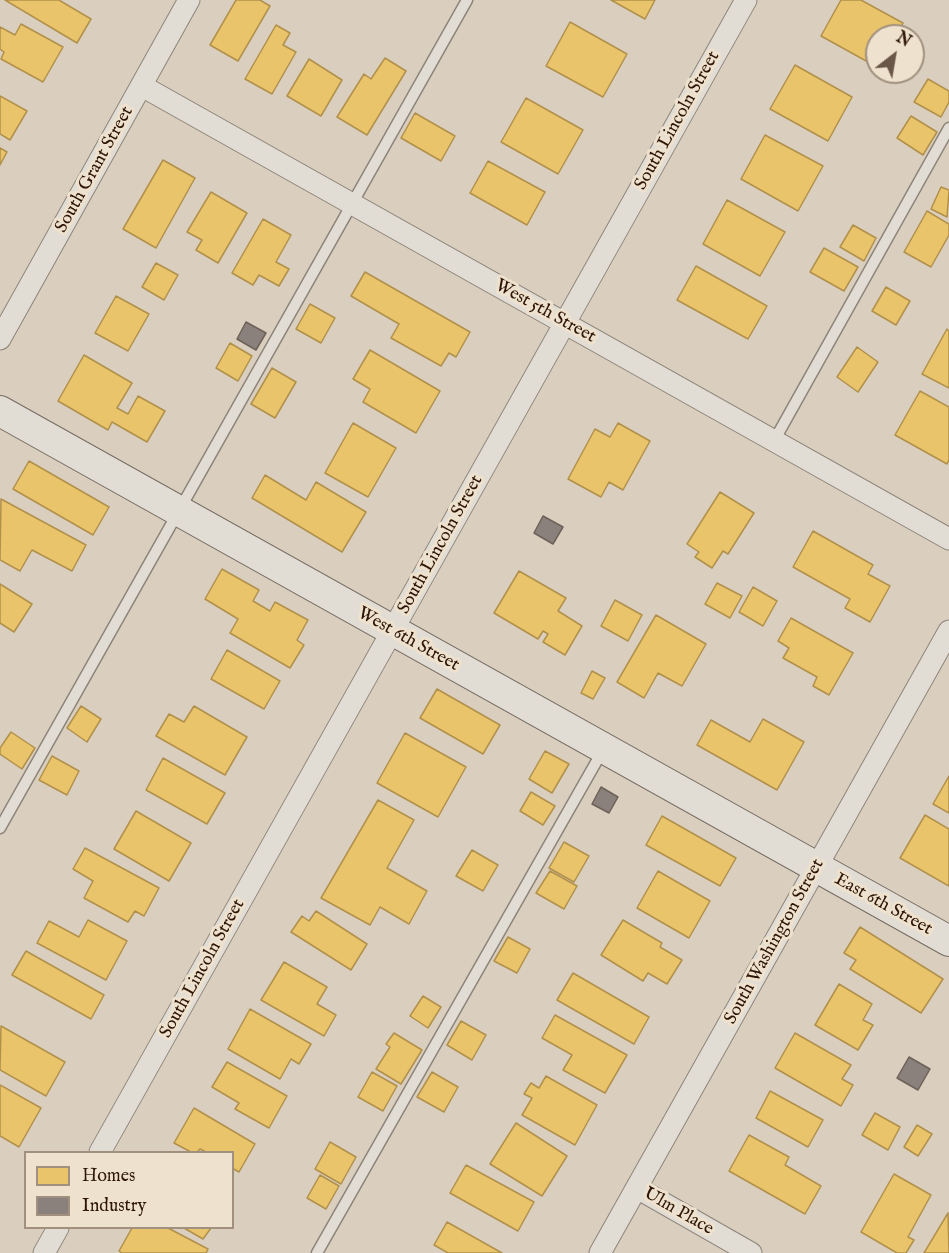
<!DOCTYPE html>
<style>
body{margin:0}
#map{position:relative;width:949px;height:1253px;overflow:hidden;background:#dacfbf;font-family:"IM FELL English",serif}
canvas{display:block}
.legend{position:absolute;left:24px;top:1151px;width:210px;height:78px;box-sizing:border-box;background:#eee2ce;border:2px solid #a1907e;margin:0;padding:8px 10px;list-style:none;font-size:18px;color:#2e1505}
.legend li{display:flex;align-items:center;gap:12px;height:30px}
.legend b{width:30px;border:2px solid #a1907e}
.north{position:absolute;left:865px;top:24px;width:60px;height:60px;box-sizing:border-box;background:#eee2ce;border:2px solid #a1907e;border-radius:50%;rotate:31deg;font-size:16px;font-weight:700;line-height:24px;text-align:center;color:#2e1505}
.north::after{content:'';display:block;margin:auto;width:21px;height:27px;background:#6a5646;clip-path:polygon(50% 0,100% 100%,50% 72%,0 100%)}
</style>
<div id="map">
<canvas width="949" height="1253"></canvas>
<ul class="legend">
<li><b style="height:16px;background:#e9c46a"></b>Homes</li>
<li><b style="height:16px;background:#8a817c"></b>Industry</li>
</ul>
<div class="north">N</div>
</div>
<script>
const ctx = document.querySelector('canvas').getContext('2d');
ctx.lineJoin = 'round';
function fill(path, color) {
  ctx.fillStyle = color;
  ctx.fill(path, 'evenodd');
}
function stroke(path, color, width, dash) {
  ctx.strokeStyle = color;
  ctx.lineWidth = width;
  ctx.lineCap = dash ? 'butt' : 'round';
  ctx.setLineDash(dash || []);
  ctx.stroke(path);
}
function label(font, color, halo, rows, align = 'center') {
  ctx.font = font + ' "IM FELL English",serif';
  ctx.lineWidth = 6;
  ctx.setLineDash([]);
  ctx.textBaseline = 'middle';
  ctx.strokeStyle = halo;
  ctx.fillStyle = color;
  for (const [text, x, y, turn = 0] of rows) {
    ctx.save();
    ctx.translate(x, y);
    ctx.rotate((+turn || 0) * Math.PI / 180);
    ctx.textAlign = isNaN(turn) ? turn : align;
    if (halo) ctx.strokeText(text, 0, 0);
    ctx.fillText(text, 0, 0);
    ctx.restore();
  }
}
const homes = new Path2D(`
 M5 0H59L91 19 77 43Z
 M236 0H260L270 6 238 61 210 45Z
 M611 0H655L645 19Z
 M841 0H861L903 23 896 36H877V67L821 36Z
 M570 22 627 54 603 97 546 66Z
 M21 24 63 47 43 82 1 59 4 52 0 49V27L15 35Z
 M276 25 290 33 283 45 296 52 272 94 245 79Z
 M385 58 406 71 367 135 337 117 364 74 371 79Z
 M309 59 342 80 321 116 287 96Z
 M795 65 852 97 828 141 770 109Z
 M928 79 949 91V102L941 117 914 102Z
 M0 96 27 111 10 140 0 134Z
 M526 98 583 130 558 174 501 142Z
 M415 113 455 136 441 161 401 138Z
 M911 116 937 132 923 155 897 138Z
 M765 135 823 166 798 211 741 179Z
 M0 148 7 152 0 165Z
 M163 160 195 178 156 248 123 229Z
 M488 161 545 192 527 225 470 193Z
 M941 187 949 190 947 217 931 209Z
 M211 192 247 213 218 263 196 250 202 240 187 232Z
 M727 200 785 232 760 276 703 244Z
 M927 211 949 224V235L931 267 904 252Z
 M263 219 291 235 276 262 289 269 279 286 259 275 253 285 232 273Z
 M853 225 876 238 864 261 840 247Z
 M824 248 858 267 844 291 810 272Z
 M156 263 178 275 164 300 142 287Z
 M696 266 767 306 748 339 677 300Z
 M365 272 470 332 456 357 449 353 441 366 391 338 399 324 351 296Z
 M886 287 910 301 896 325 872 311Z
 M116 296 149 314 128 351 95 333Z
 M310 304 335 318 321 343 296 329Z
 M947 329 949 331V388L922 374Z
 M230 343 252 356 238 381 216 368Z
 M857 347 878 362 858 392 837 377Z
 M370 350 440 391 416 433 363 402 370 389 353 379Z
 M84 355 132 383 117 408 128 414 138 396 165 411 147 442 112 422 108 430 58 401Z
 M272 368 296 382 275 418 251 404Z
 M920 391 949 407V460L947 464 895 435Z
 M353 423 396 448 368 497 325 473Z
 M618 423 650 441 623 490 609 482 601 497 568 479 595 429 610 437Z
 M29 461 109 507 93 535 13 489Z
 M265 475 306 500 316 482 366 512 342 552 252 498Z
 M720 492 754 513 728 554 723 551 712 568 695 557 699 552 687 544Z
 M1 499 86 545 72 571 32 550 20 571 0 560Z
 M813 531 873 565 868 574 890 586 870 622 845 608 850 599 793 567Z
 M222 569 259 590 253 601 270 611 275 602 308 620 297 640 304 645 290 668 230 633 238 619 205 599Z
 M519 571 566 598 558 611 582 626 565 655 543 642 548 634 543 631 538 639 494 613Z
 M717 583 742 596 730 618 705 604Z
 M0 584 32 604 14 632 0 623Z
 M753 587 777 601 763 626 739 612Z
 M615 600 642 615 628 641 601 626Z
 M656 615 706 644 682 686 658 673 644 698 617 682Z
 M791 618 853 653 829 695 813 686 817 677 783 658 789 648 778 641Z
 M227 650 280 681 264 709 211 679Z
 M592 671 605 678 593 699 581 693Z
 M437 689 500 725 483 754 420 718Z
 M81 706 101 719 87 742 67 728Z
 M194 706 247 737 225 775 156 736 169 714 184 722Z
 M763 719 804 742 777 790 697 745 711 720 750 742Z
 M11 732 35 748 22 769 0 754V748Z
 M405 733 466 767 438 817 377 783Z
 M545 751 569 764 552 793 529 779Z
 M52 756 79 771 67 795 39 780Z
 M163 758 225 793 207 824 146 790Z
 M949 776V813L933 804Z
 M531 792 555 806 543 825 520 811Z
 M378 800 414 820 387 868 427 891 409 924 380 907 370 925 321 898Z
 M136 811 191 843 169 881 114 849Z
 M925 815 949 829V886L900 858Z
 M662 816 736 858 720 886 646 845Z
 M564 842 589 856 574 882 549 868Z
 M85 848 159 888 144 916 135 911 128 922 84 898 93 881 73 869Z
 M472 850 498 865 483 891 456 876Z
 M550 871 577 886 564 909 536 893Z
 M658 871 710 901 689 938 637 908Z
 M316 911 367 944 351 970 291 932 302 916 309 921Z
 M88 920 127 941 106 980 37 943 49 921 79 937Z
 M623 920 662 943 660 947 682 960 667 984 648 973 643 981 601 955Z
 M860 927 943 979 921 1013 850 969 856 960 844 953Z
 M508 937 530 949 517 973 494 961Z
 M26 951 104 995 91 1019 12 975Z
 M284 962 327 987 317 1004 336 1015 324 1036 261 1000Z
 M573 973 649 1017 634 1044 557 1000Z
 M839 984 872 1004 863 1020 873 1025 858 1050 815 1025Z
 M423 996 441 1007 428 1028 410 1016Z
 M250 1009 311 1044 299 1064 291 1059 280 1079 228 1049Z
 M555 1015 627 1055 605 1093 563 1070 572 1055 542 1038Z
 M461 1021 486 1035 472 1060 447 1045Z
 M1 1026 65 1062 46 1096 0 1070Z
 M394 1033 422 1050 401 1084 376 1069 390 1047 386 1044Z
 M795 1033 851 1065 842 1079 853 1085 841 1106 775 1068Z
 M227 1062 287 1096 269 1128 235 1109 239 1103 212 1087Z
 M372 1072 397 1086 383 1111 358 1097Z
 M432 1072 458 1087 444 1112 417 1097Z
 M546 1076 597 1105 575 1145 522 1115 532 1098 524 1094 531 1083 539 1088Z
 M0 1085 41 1108 19 1147 0 1136Z
 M770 1091 823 1120 808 1147 756 1118Z
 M194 1108 255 1144 239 1172 232 1168V1152H206L200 1149 197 1152H191L174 1143Z
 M875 1113 900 1127 888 1150 862 1135Z
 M516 1123 567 1156 542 1196 490 1164Z
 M917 1125 932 1134 918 1156 904 1147Z
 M749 1135 789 1157 785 1165 821 1186 805 1214 729 1171Z
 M330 1142 356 1157 341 1184 315 1169Z
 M466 1165 534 1202 518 1231 450 1193Z
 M894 1174 931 1195 908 1237 914 1240 906 1253H897L861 1232Z
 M320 1175 339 1186 326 1209 307 1198Z
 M948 1213 949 1253H924Z
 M447 1222 502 1253H448L434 1245Z
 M132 1228H168L208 1249 206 1253H122L119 1251Z
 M184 1228H211L203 1239Z`);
const industry = new Path2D(`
 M246 322 266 333 256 350 237 339Z
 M543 516 563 527 553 544 534 533Z
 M601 787 618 797 609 813 592 804Z
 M909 1057 930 1069 918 1090 897 1078Z`);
const lane = new Path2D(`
 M774 441 949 128
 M0 828 467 0
 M317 1253 603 750`);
const street = new Path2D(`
 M142 86 949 539
 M0 339 189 0
 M100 1152 746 0
 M637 1188 751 1253
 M44 1253 58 1228
 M600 1253 949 631`);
const secondary = new Path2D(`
 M0 411 949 941`);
const streetNames = [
 ["South Lincoln Street",678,121,-61],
 ["South Grant Street",95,170,-61],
 ["West 5th Street",545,312,29],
 ["South Lincoln Street",441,545,-61],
 ["West 6th Street",408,640,29],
 ["East 6th Street",883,905,29],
 ["South Washington Street",775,942,-61],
 ["South Lincoln Street",203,969,-61],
 ["Ulm Place",678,1212,30]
];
fill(homes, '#e9c46a');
stroke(homes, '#b1904c', 1.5);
fill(industry, '#8a817c');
stroke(industry, '#6e6158', 1.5);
stroke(lane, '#8d8479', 13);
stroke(street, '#8d8479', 23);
stroke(secondary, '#746a60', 32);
stroke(lane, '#e2ddd4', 10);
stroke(street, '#e2ddd4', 21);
stroke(secondary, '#e2ddd4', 30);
label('18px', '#2e1505', '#eee2ce', streetNames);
</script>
